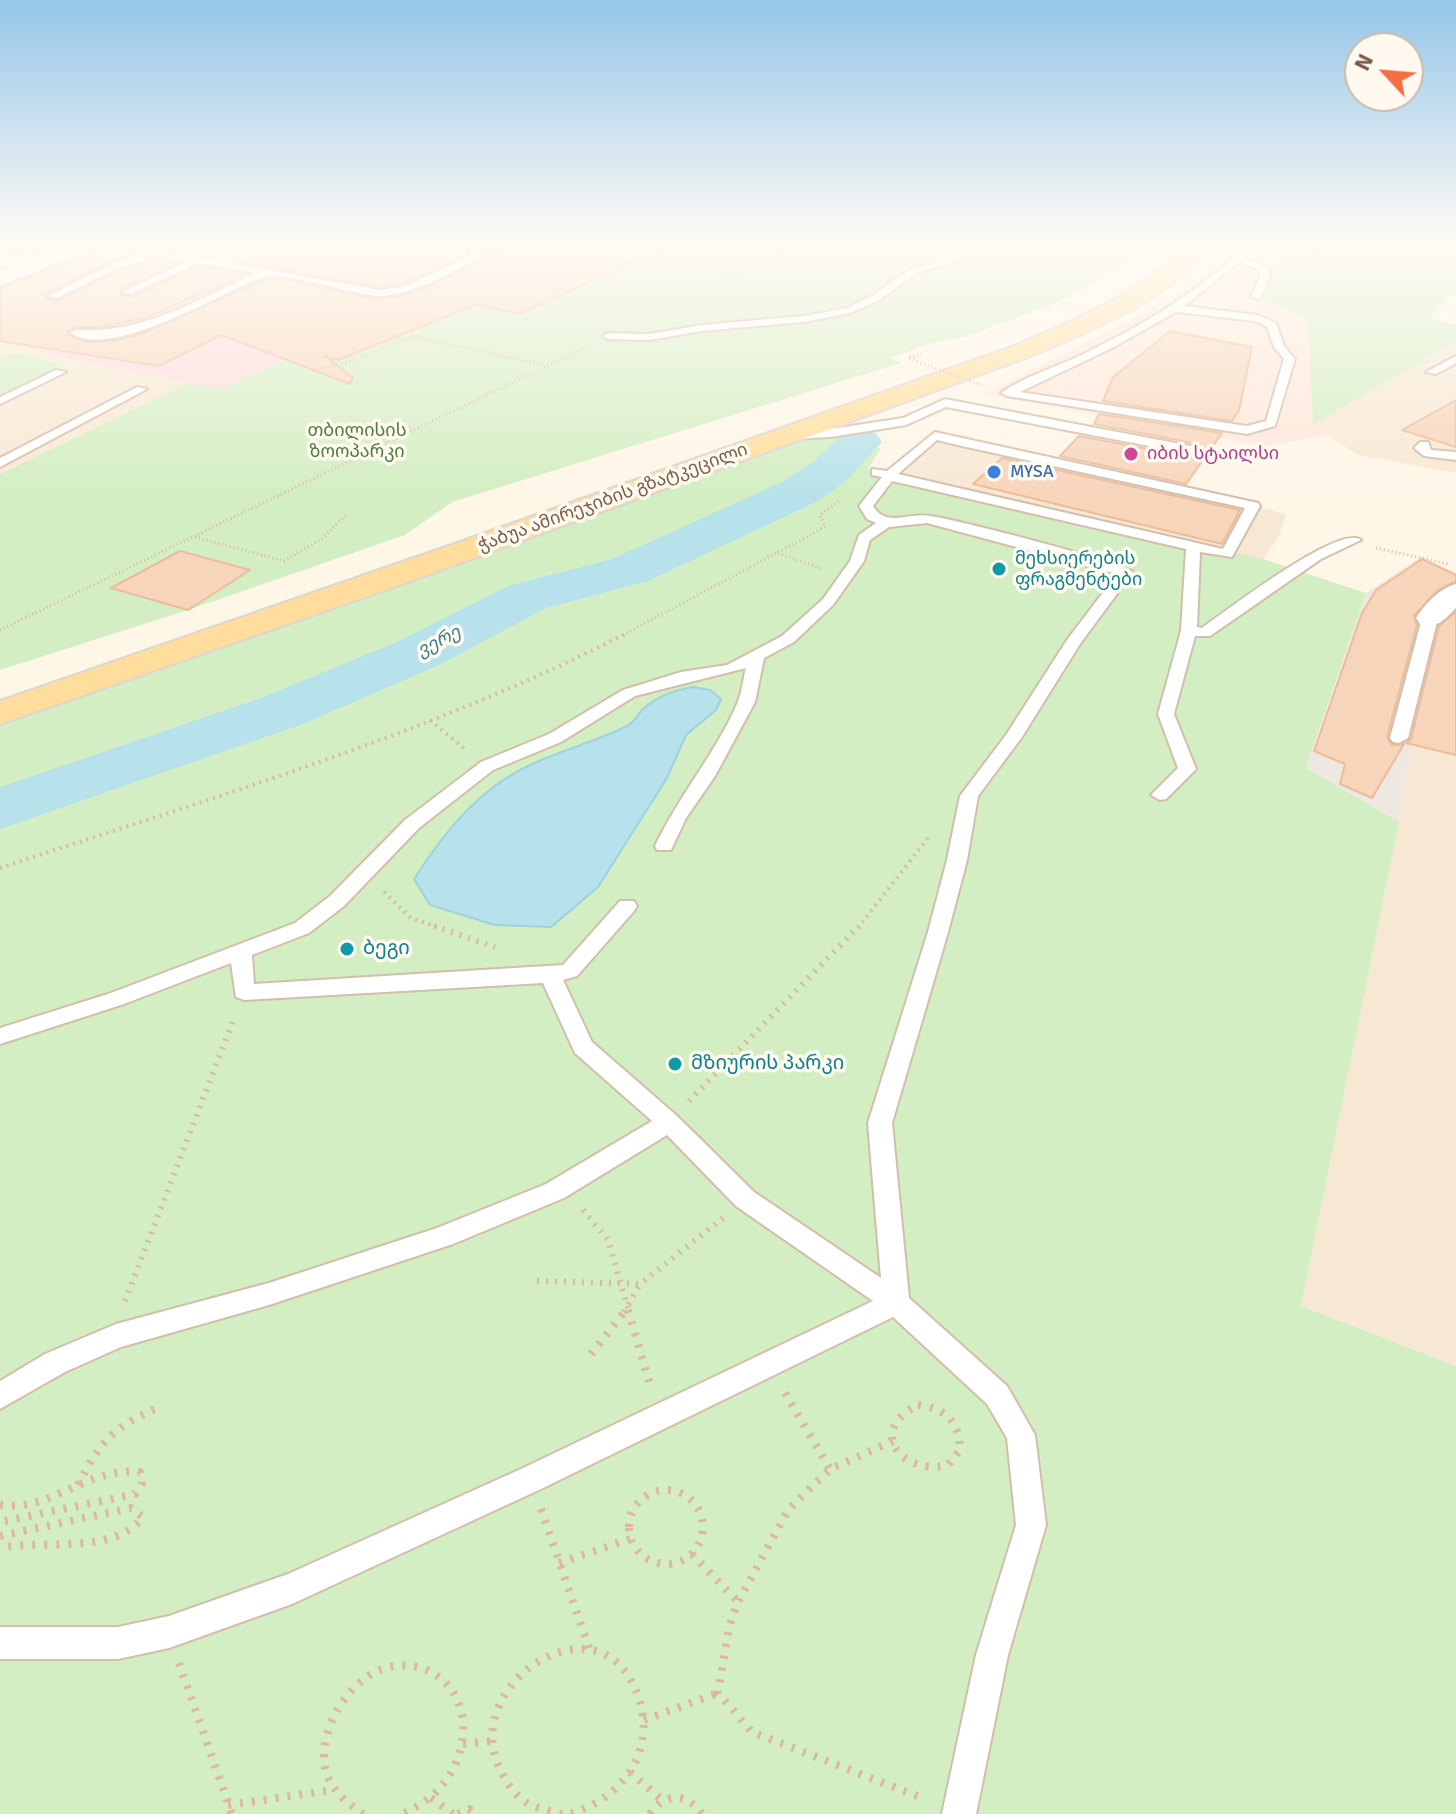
<!DOCTYPE html>
<meta charset="utf-8">
<style>
body{margin:0}
#map{position:relative;width:1456px;height:1814px;overflow:hidden;background:#fef6e7;font-family:Signika,sans-serif}
canvas{display:block}
.north{position:absolute;left:1344px;top:32px;width:80px;height:80px;box-sizing:border-box;background:#fff9ef;border:2px solid #cbbaac;border-radius:50%;rotate:296deg;font-size:22px;font-weight:700;line-height:32px;text-align:center;color:#7c5c48}
.north::after{content:'';display:block;margin:auto;width:28px;height:36px;background:#f56e40;clip-path:polygon(50% 0,100% 100%,50% 72%,0 100%)}
</style>
<div id="map">
<canvas width="1456" height="1814"></canvas>
<div class="north">N</div>
</div>
<script>
const ctx = document.querySelector('canvas').getContext('2d');
ctx.lineJoin = 'round';
function fill(path, color) {
  ctx.fillStyle = color;
  ctx.fill(path, 'evenodd');
}
function stroke(path, color, width, dash) {
  ctx.strokeStyle = color;
  ctx.lineWidth = width;
  ctx.lineCap = dash ? 'butt' : 'round';
  ctx.setLineDash(dash || []);
  ctx.stroke(path);
}
function label(font, color, halo, rows, align = 'center') {
  ctx.font = font + ' Signika,"Noto Sans Georgian",sans-serif';
  ctx.lineWidth = 7;
  ctx.setLineDash([]);
  ctx.textBaseline = 'middle';
  ctx.strokeStyle = halo;
  ctx.fillStyle = color;
  for (const [text, x, y, turn = 0] of rows) {
    ctx.save();
    ctx.translate(x, y);
    ctx.rotate((+turn || 0) * Math.PI / 180);
    ctx.textAlign = isNaN(turn) ? turn : align;
    if (halo) ctx.strokeText(text, 0, 0);
    ctx.fillText(text, 0, 0);
    ctx.restore();
  }
}
const residential = new Path2D(`
 M113 241 168 248 75 289 130 297 22 348 188 383 0 474V395L64 364 14 353 0 358V287Z
 M1456 341V473L1358 455 1313 425Z
 M935 436 1253 506 1286 514 1278 538 1263 559 890 475Z
 M1429 641 1456 647V1366L1301 1306 1399 822Z`);
const commercial = new Path2D(`
 M1228 241H1281L1284 253 1264 300 1308 319 1313 425 1328 435 1264 446 984 394 1148 310 1192 282Z`);
const industrial = new Path2D(`
 M1421 557 1456 573V647L1429 642 1399 822 1306 769 1366 593Z`);
const medical = new Path2D(`
 M292 241H586L326 340 220 390 20 348 128 297 73 289 139 259 146 264 182 265 220 271Z`);
const green = new Path2D(`
 M175 241H292L220 271 182 265 196 260 200 255 180 250Z
 M502 241H1156L1088 287 1047 307 964 337 933 343 890 358 901 363 452 502 405 535 188 610 0 670V474L188 383 220 390 325 340 543 262 480 252Z
 M1281 241H1438L1456 256V291L1429 319 1456 325V341L1313 425 1308 319 1263 300 1284 253Z
 M14 353 65 364 0 395V358Z
 M819 431 881 448 868 469 1263 559 1366 593 1306 768 1399 822 1301 1306 1456 1366V1814H0V726L523 541Z`);
const water = new Path2D(`
 M693 687 710 690 721 699 716 710 686 735 667 778 598 887 551 927 495 925 430 905 414 879C444 832 479 789 530 765 562 750 595 742 627 726 635 722 637 715 643 709 657 696 675 690 693 687Z`);
const river = new Path2D(`
 M860 429 876 433 882 442 846 481 816 502 648 581 546 608 439 665 303 724 0 829V787L261 698 399 641 508 586 612 559 782 482 814 461 844 433Z`);
const building = new Path2D(`
 M27 241H49L63 243 35 255 6 253 10 248Z
 M350 241H414L467 250 468 254 404 283 380 287 243 262 273 251 280 252 293 247 323 252Z
 M529 241H678L519 314 477 304 338 360 325 356 353 378 350 384 221 335 159 366 0 341V289L101 249 136 254 114 260 47 293 45 298 58 301 122 270 147 263V255L179 262 121 289V295L131 297 199 266 246 274 145 318 99 327H75L67 332 69 336 89 342 113 341 140 334 265 280H286L370 298 396 297 434 284 480 262 482 253 528 258Z
 M1170 331 1252 347 1239 410 1232 421 1103 401 1113 377Z
 M1456 400V447L1402 430Z
 M1099 414 1222 433 1186 484 1060 456 1079 436 1195 458 1205 452 1197 444 1094 424Z
 M1002 458 1240 510 1222 544 973 484Z
 M180 551 250 570 188 610 111 588Z
 M1422 559 1456 575V581L1437 591 1414 616 1417 625 1387 737 1392 745 1404 744 1372 798 1340 784 1345 764 1314 751 1362 613 1376 590Z
 M1456 612V755L1406 743 1411 739 1439 626Z`);
const pathFar3 = new Path2D(`
 M1285 264 1313 257 1334 241
 M664 309 803 241
 M625 312 655 298
 M915 358 908 357 923 354
 M314 370 346 363 412 336 545 365
 M195 537 284 561 323 538 345 516
 M1376 548 1448 564
 M778 553 822 569
 M0 630 590 345
 M623 635 825 527 820 515 839 501`);
const pathFar2 = new Path2D(`
 M430 720 466 750
 M0 868C211 798 428 735 627 633
 M384 892 411 918 440 928
 M858 928 931 834`);
const pathFar1 = new Path2D(`
 M434 926 495 947
 M689 1101 859 926
 M583 1210 608 1240 629 1312
 M537 1281 640 1284 723 1218
 M125 1301 235 1016
 M624 1312 640 1284`);
const path = new Path2D(`
 M628 1310 650 1385
 M591 1354 626 1310
 M785 1393 830 1469
 M918 1405C945 1408 960 1422 960 1450L947 1466C899 1474 867 1430 918 1405Z
 M893 1441 830 1469 788 1510 738 1602 729 1627 718 1693 752 1732 925 1799
 M78 1485C101 1439 115 1426 162 1406
 M629 1527a37 37 0 1 1 74 0a37 37 0 1 1-74 0Z
 M0 1505C52 1512 88 1466 140 1472L142 1483 135 1494 0 1522
 M541 1509 589 1648
 M0 1536 131 1508 143 1517C112 1556 44 1539 0 1548
 M692 1554 738 1602
 M559 1563 630 1539
 M179 1663 232 1814
 M644 1720 718 1693
 M463 1744 493 1741
 M630 1772 662 1800
 M431 1798 453 1814
 M228 1805 333 1790
 M363 1814C346 1802 330 1790 325 1768 318 1732 347 1681 382 1669 431 1653 471 1693 462 1742 456 1777 434 1799 403 1814
 M458 1814 469 1809 475 1814
 M562 1814C551 1811 537 1809 527 1803 513 1794 505 1780 498 1765 463 1681 599 1594 637 1693 659 1749 623 1799 569 1814
 M650 1814C664 1792 688 1793 702 1814`);
const lane = new Path2D(`
 M257 241H269L224 262 380 290 405 286 471 256 469 247 477 241H488L479 248V259C449 273 417 293 383 296 356 297 283 270 264 277 220 292 114 361 70 333L75 330C142 334 197 300 256 273L199 263 130 294 122 292 189 261 174 258V254L212 260Z
 M1022 241H1041L961 259 915 274 880 300 850 313 804 322 702 331 649 340 608 339 603 336 608 333 649 334 702 325 804 316 847 308 872 296 909 270 956 255Z
 M1250 241H1259L1244 257 1269 268 1270 276 1260 299 1251 297 1260 276 1259 270 1240 262 1184 306 1257 315 1276 323 1284 346 1295 359 1275 426 1247 434 1007 396 1001 393C1023 377 1054 368 1079 356 1143 325 1199 293 1250 241ZM1176 312 1255 321 1267 327 1274 347 1284 359 1266 421 1247 426 1020 392 1110 349Z
 M143 255 146 260 121 267 57 298 48 296 115 263Z
 M1456 356V363L1436 374 1426 372Z
 M56 370 66 372 0 404V397Z
 M137 387 147 389 0 467V458Z
 M945 399 1196 447 1202 451 1196 455 946 407 906 425 831 437 788 439 782 435 788 431 831 429 903 418Z
 M935 432 1258 503 1260 506 1232 557 1200 552 1197 627 1202 628C1225 612 1340 523 1361 540L1321 559 1210 636H1195L1174 714 1196 769 1166 799 1160 800 1151 795 1178 768 1158 714 1181 631 1186 549 892 481 873 506C886 528 909 512 930 516 955 519 1121 562 1133 572L1080 644 1022 737 978 796 967 860 948 932 892 1123 909 1298 1007 1386 1035 1435 1046 1525 1008 1655 976 1814H942L976 1655 1016 1525 1007 1438 987 1404 893 1317 541 1489 292 1604 169 1648 118 1659H0V1627H118L169 1616 288 1574 521 1469 873 1301 736 1206 667 1135 564 1198 453 1244 269 1305 121 1347 65 1372 0 1409V1381L45 1354 116 1324 269 1283 437 1228 546 1184 652 1121 575 1053 543 983 244 1000 236 997 231 963 124 1004 0 1044V1028L108 994 295 923 330 896 405 820 481 762 549 734 623 690 681 672 727 665 782 636 823 599 850 561 859 535 876 523 867 519 859 506 882 477 872 475V469L887 471ZM937 440 962 446 1245 508 1223 549 898 474ZM927 523 1117 574 1067 640 1006 735 960 796 947 860 928 932 868 1123 881 1278 754 1192 677 1116 592 1042 563 980 577 976 634 911 637 906 634 901H620L563 965 254 984 252 955 309 933 344 906 419 828 493 770 561 742 635 696 746 668C743 679 742 693 737 704 715 754 678 797 655 846L657 850H671L686 818 715 776 755 702 764 658 794 642 833 605 864 561 870 540 889 527Z
 M1420 442H1428L1431 450 1456 452V460L1424 456 1414 448Z
 M1430 613 1438 618 1408 738 1399 743 1393 742 1390 738 1422 618Z`);
const street = new Path2D(`
 M161 241H179L181 244 164 255 155 250Z
 M0 256 40 258 49 263 40 268 0 266Z
 M1456 584V608C1444 620 1438 629 1420 624L1416 618C1425 604 1440 588 1456 584Z`);
const secondary = new Path2D(`
 M77 241H105L102 245 0 286V272Z`);
const primary = new Path2D(`
 M1193 241H1215C1171 299 1095 329 1031 356L391 588 0 724V701L463 541 1014 346C1079 319 1143 291 1193 241Z`);
const pathBridge = new Path2D(`
 M909 359 982 385`);
const markers = [
 [1131,454,8,"#d1479c"],
 [994,472,8,"#3f7fe0"],
 [999,569,8,"#0f9aa8"],
 [347,949,8,"#0f9aa8"],
 [675,1064,8,"#0f9aa8"]
];
const farParknames = [
 ["თბილისის",357,431],
 ["ზოოპარკი",357,452]
];
const farHotelnames = [
 ["იბის სტაილსი",1147,454]
];
const farShopnames = [
 ["MYSA",1010,472]
];
const farStreetnames = [
 ["ჭაბუა ამირეჯიბის გზატკეცილი",613,498,-20]
];
const farCulturenames = [
 ["მეხსიერების",1015,559],
 ["ფრაგმენტები",1015,580]
];
const farWaternames = [
 ["ვერე",439,642,-27]
];
const cultureNames = [
 ["ბეგი",363,949],
 ["მზიურის პარკი",691,1064]
];
fill(residential, '#f7e8d4');
fill(commercial, '#ffe7da');
fill(industrial, '#efe8e1');
fill(medical, '#fdd9dc');
fill(green, '#d3eec3');
fill(water, '#b8e2eb');
stroke(water, '#9dd2de', 2);
fill(river, '#b8e2eb');
fill(building, '#f7d5bb');
stroke(building, '#ecbc9a', 2);
stroke(lane, '#d3beab', 4);
stroke(street, '#d3beab', 4);
stroke(secondary, '#d8c0aa', 4);
stroke(primary, '#ddd5cf', 4);
stroke(pathFar3, '#ddb89e', 3, [1, 3]);
stroke(pathFar2, '#ddb89e', 4, [2, 5]);
stroke(pathFar1, '#ddb89e', 6, [2, 7]);
stroke(path, '#ddb89e', 8, [3, 9]);
fill(lane, '#fff');
fill(street, '#fff');
fill(secondary, '#fff');
fill(primary, '#ffde9d');
stroke(pathBridge, '#ddb89e', 3, [1, 3]);
const sky = ctx.createLinearGradient(0, 0, 0, 495);
sky.addColorStop(0, '#95c6e9');
sky.addColorStop(0.49, '#fffbf4');
sky.addColorStop(1, '#fffbf400');
ctx.fillStyle = sky;
ctx.fillRect(0, 0, 1456, 495);
for (const [x, y, r, color] of markers) {
  const dot = new Path2D();
  dot.arc(x, y, r, 0, 2 * Math.PI);
  ctx.fillStyle = color;
  ctx.fill(dot);
  stroke(dot, '#fff9ef', 3);
}
label('18px', '#4c7d3c', '#fff9ef', farParknames);
label('18px', '#b23c85', '#fff9ef', farHotelnames, 'left');
label('18px', '#366cbe', '#fff9ef', farShopnames, 'left');
label('18px', '#7c5c48', '#fff9ef', farStreetnames);
label('18px', '#0d838f', '#fff9ef', farCulturenames, 'left');
label('italic 18px', '#3b7b8a', '#fff9ef', farWaternames);
label('20px', '#0d838f', '#fff9ef', cultureNames, 'left');
</script>
